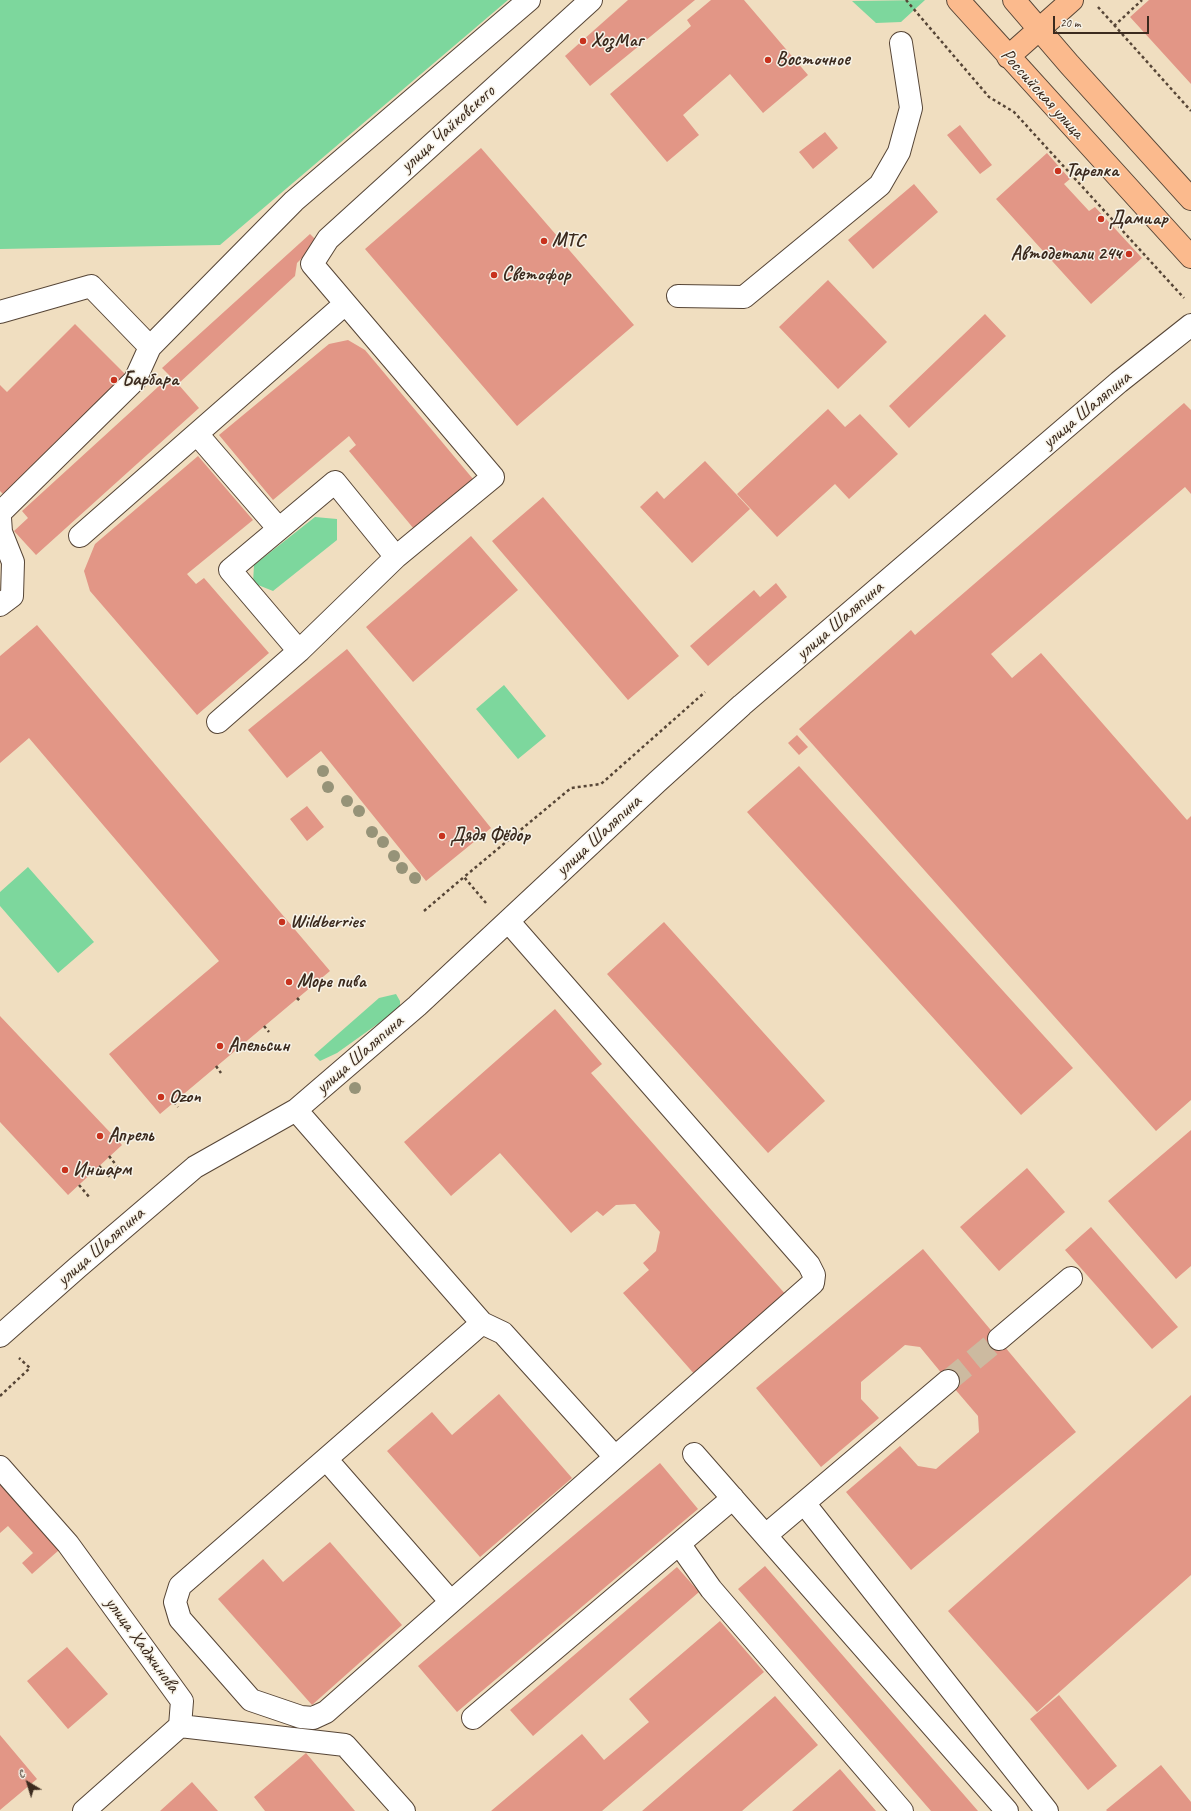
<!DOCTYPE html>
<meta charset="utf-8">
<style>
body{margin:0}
#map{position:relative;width:1191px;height:1811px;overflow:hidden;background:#f0dec0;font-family:Caveat,sans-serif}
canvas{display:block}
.north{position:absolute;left:8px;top:1763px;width:40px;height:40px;-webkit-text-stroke:3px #f7f3e8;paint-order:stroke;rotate:322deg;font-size:11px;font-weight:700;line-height:16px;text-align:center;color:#3b2a1e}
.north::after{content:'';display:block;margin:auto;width:14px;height:18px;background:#3b2a1e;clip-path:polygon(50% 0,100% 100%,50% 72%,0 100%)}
.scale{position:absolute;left:1053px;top:16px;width:96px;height:18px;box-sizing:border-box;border:2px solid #3b2a1e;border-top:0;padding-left:5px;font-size:12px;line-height:14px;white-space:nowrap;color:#3b2a1e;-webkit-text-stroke:3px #f7f3e8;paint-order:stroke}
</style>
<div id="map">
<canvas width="1191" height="1811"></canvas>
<div class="north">С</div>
<div class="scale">20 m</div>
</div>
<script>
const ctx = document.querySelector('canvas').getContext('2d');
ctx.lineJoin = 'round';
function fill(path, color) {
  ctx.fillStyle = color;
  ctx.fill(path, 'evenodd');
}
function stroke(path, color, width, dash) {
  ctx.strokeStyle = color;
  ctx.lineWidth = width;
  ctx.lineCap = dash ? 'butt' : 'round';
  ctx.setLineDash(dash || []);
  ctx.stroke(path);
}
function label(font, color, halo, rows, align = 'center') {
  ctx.font = font + ' Caveat,sans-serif';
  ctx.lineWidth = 3;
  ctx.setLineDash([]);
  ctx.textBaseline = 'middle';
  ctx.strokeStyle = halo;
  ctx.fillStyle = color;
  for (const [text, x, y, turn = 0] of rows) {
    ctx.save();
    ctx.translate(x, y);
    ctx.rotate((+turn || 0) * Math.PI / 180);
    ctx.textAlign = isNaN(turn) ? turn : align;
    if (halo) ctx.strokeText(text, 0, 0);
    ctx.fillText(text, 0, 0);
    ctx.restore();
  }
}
const green = new Path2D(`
 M0 0H508L220 245 0 249Z
 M925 0 901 22 876 23 852 1Z
 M315 517 337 519V540L273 591 253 583 254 565Z
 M504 685 546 736 518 759 476 709Z
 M28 867 94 942 58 973 0 906V892Z
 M396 994 400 1001V1008L337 1053 320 1061 314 1055 379 998Z`);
const building = new Path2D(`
 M628 0H695L590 86 565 56Z
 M711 0H744L808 75 763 113 730 74 683 115 699 135 667 162 610 94 691 26 687 20Z
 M1149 0H1191V84L1130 17Z
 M960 125 992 165 980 174 947 135Z
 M825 132 838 148 813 169 799 152Z
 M481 148 634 325 517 426 365 249Z
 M1047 153 1070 179 1064 184 1089 211 1095 207 1142 258 1091 304 996 199Z
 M914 184 938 212 873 269 848 240Z
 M310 234 318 242 297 263 295 276 178 384 199 408 36 555 14 531 28 518 22 511 170 376 162 368Z
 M828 280 887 342 838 389 779 327Z
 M985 314 1006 336 909 428 889 406Z
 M75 324 128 377 7 498 0 491V385L7 392Z
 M348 340 365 350 473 479 414 529 349 451 356 445 349 436 273 500 219 435 329 344Z
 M1184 403 1191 410V494L1185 487 991 654 1012 678 1041 653 1187 820 1191 816V1100L1156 1131 799 729 911 630 915 635Z
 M828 409 845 427 860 414 898 454 849 499 835 484 777 537 737 494Z
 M198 456 253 520 187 574 196 584 204 578 269 653 197 715 90 591 84 571 95 544Z
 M705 461 750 509 692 563 640 507 657 491 664 499Z
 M543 497 679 656 628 700 492 541Z
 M471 536 518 590 413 682 366 627Z
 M776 583 787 597 708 666 690 646 754 590 760 597Z
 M37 625 330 971 160 1114 109 1054 219 961 29 738 0 763V656Z
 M347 649 491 828 426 881 321 751 287 778 248 730Z
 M797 735 808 747 799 755 788 743Z
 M799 766 1073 1068 1021 1115 747 812Z
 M307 806 324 827 307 841 290 819Z
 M664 922 825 1101 768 1153 607 974Z
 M555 1009 602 1064 591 1073 787 1296 696 1376 623 1293 649 1270 643 1263 656 1251 660 1232 635 1204 616 1205 603 1216 597 1211 571 1233 500 1153 451 1196 404 1142Z
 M0 1016 122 1145 68 1195 0 1122Z
 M1191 1130V1266L1176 1279 1108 1201Z
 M1027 1168 1065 1212 999 1271 960 1227Z
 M1091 1227 1178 1327 1152 1349 1065 1250Z
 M923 1249 1076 1432 911 1570 846 1492 900 1446 918 1466 936 1469 979 1432 978 1416 948 1381 920 1347 905 1345 861 1382V1399L879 1418 821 1467 756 1388Z
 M499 1394 572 1478 480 1557 387 1451 432 1412 452 1435Z
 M1191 1395V1575L1037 1712 948 1611Z
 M660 1463 698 1509 457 1712 418 1666Z
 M0 1483 59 1550 32 1574 22 1563 33 1553 8 1526 0 1533Z
 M330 1542 402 1625 312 1705 218 1599 263 1559 283 1582Z
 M765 1566 978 1811H931L738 1589Z
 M677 1567 699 1592 533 1736 510 1710Z
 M720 1621 764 1672 602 1811H491L582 1734 604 1760 649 1722 629 1699Z
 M67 1647 108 1694 68 1729 27 1681Z
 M1059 1695 1117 1766 1088 1790 1030 1719Z
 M775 1696 818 1745 742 1811H642Z
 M0 1735 37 1779 0 1810Z
 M306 1753 344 1798 355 1811H265L254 1797Z
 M1161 1765 1191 1802V1811H1107L1106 1810Z
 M840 1769 876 1811H792Z
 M192 1782 218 1811H160Z`);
const minorTunnel = new Path2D(`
 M948 1381 999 1339`);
const path = new Path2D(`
 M906 0 989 97 1014 112 1184 298
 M1098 7 1191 111
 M1114 26 1142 0
 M486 903 464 877 571 788 601 784 705 692
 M424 911 464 877
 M297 998 301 1002
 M264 1026 269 1032
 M216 1066 221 1073
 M174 1102 178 1107
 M109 1156 120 1170
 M99 1166 111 1178
 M79 1185 90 1198
 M0 1396 30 1368 19 1358`);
const minor = new Path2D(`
 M678 296 744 297 880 185 899 152 911 108 901 43
 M0 312 91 286 150 347 135 380 0 513
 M150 347 294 201 529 0
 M197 434 279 529
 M0 518 1 532 13 562 12 596 0 605
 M80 536 345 304
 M299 651 230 570 335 482 396 557
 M218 722 299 651 396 557 493 477 312 264 328 239 591 0
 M296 1110 482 1323 503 1333 615 1457
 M0 1336 78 1267 195 1167 296 1110 417 1006 657 782 742 705 1119 382 1191 325
 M999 1339 1071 1278
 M694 1454 1007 1811
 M326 1459 180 1586 175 1602 180 1619 251 1700 301 1717 313 1718 326 1712 813 1283 814 1275 809 1265 508 921
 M0 1467 68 1544 182 1701 180 1726
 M804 1503 1047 1811
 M766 1535 948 1381
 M680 1545 711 1589 902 1811
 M451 1602 326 1459 482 1323
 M473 1718 733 1498
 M180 1726 345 1745 404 1811
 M84 1811 180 1726`);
const major = new Path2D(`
 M958 0 1191 257
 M1014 0 1069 64 1191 199
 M1008 57 1072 0`);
const trees = [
 [323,771],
 [328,787],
 [347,801],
 [359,811],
 [372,832],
 [383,842],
 [394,856],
 [402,868],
 [415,878],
 [355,1088]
];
const markers = [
 [583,41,4,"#c8321e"],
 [768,60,4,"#c8321e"],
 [1058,171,4,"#c8321e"],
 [1101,219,4,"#c8321e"],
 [544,241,4,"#c8321e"],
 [1129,254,4,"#c8321e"],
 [494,275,4,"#c8321e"],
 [114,380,4,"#c8321e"],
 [442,836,4,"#c8321e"],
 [282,922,4,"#c8321e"],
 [289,982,4,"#c8321e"],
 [220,1046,4,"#c8321e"],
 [161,1097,4,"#c8321e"],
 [100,1136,4,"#c8321e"],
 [65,1170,4,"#c8321e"]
];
const poiNames = [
 ["ХозМаг",591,41],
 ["Восточное",776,60],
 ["Тарелка",1066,171],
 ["Дамиар",1109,219],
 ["МТС",552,241],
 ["Автодетали 24ч",1121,254,"right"],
 ["Светофор",502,275],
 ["Барбара",122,380],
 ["Дядя Фёдор",450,836],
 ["Wildberries",290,922],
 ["Море пива",297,982],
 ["Апельсин",228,1046],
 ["Ozon",169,1097],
 ["Апрель",108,1136],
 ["Иншарм",73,1170]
];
const streetNames = [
 ["Российская улица",1042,94,48],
 ["улица Чайковского",448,129,-42],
 ["улица Шаляпина",1087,410,-40],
 ["улица Шаляпина",840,621,-41],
 ["улица Шаляпина",599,836,-43],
 ["улица Шаляпина",360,1055,-41],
 ["улица Шаляпина",101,1247,-41],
 ["улица Хаджинова",142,1645,54]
];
fill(green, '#7dd79d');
fill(building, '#e29686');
stroke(minorTunnel, '#ccbaa0', 22, [22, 11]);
stroke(minor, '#564536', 24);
stroke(major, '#564536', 24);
stroke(path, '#564536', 2.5, [3, 3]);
stroke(minor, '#fff', 22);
stroke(major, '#fbba8d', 22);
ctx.fillStyle = '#969378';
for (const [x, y] of trees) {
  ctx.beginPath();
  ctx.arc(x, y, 6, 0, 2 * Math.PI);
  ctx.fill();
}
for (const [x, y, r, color] of markers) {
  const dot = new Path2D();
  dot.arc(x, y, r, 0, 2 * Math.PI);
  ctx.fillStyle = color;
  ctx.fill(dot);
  stroke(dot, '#f7f3e8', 1.5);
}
label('bold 19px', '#3b2a1e', '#f7f3e8', poiNames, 'left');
label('19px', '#3b2a1e', '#f7f3e8', streetNames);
</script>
